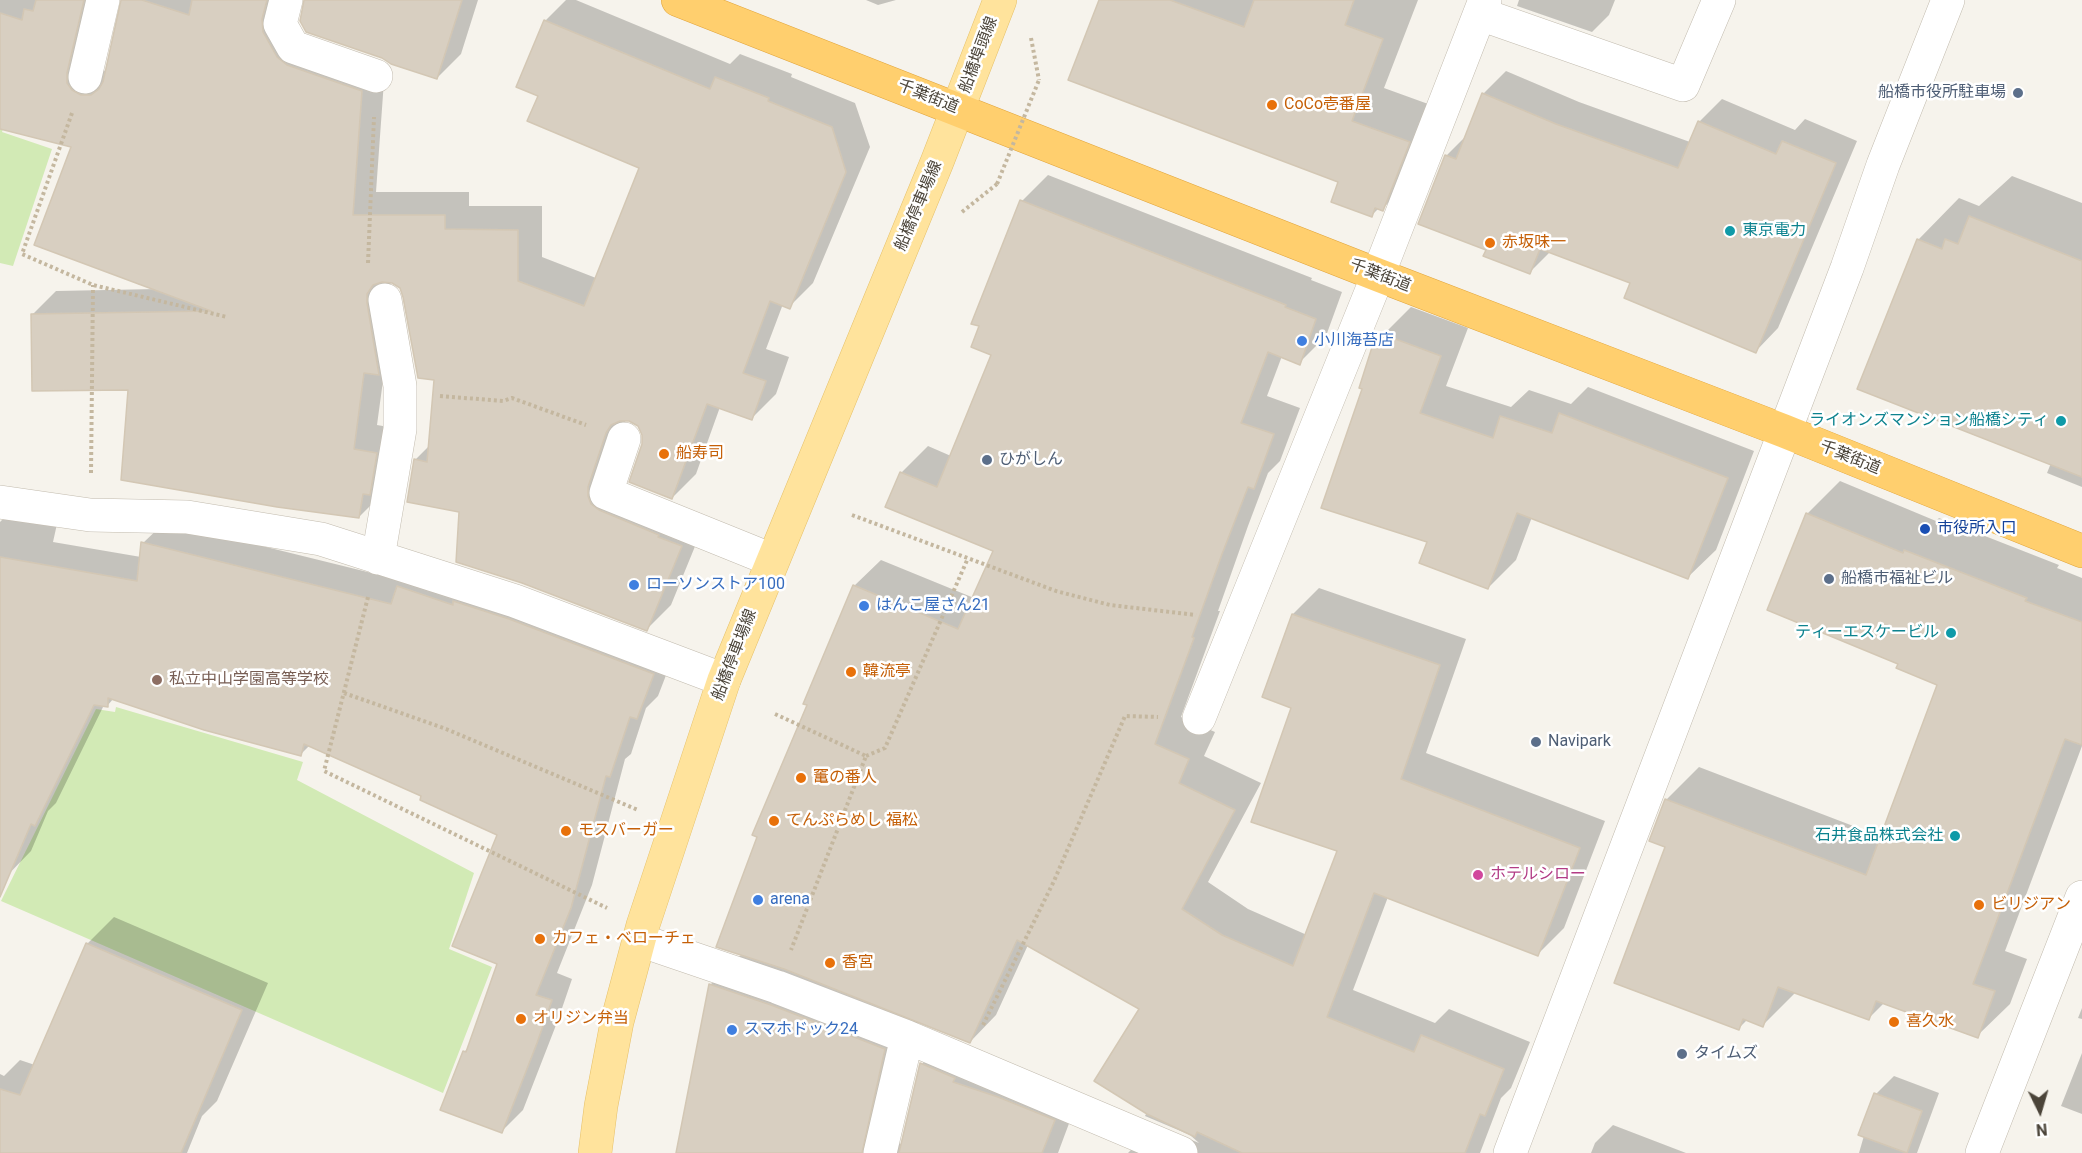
<!DOCTYPE html>
<meta charset="utf-8">
<style>
body{margin:0}
#map{position:relative;width:2082px;height:1153px;overflow:hidden;background:#f6f3ec;font-family:Roboto,sans-serif}
canvas{display:block}
.north{position:absolute;left:2010px;top:1081px;width:60px;height:60px;-webkit-text-stroke:4px #fff;paint-order:stroke;rotate:175deg;font-size:16px;font-weight:700;line-height:24px;text-align:center;color:#4b4439}
.north::after{content:'';display:block;margin:auto;width:21px;height:27px;background:#4b4439;clip-path:polygon(50% 0,100% 100%,50% 72%,0 100%)}
</style>
<div id="map">
<canvas width="2082" height="1153"></canvas>
<div class="north">N</div>
</div>
<script>
const ctx = document.querySelector('canvas').getContext('2d');
ctx.lineJoin = 'round';
function fill(path, color) {
  ctx.fillStyle = color;
  ctx.fill(path, 'evenodd');
}
function stroke(path, color, width, dash) {
  ctx.strokeStyle = color;
  ctx.lineWidth = width;
  ctx.lineCap = dash ? 'butt' : 'round';
  ctx.setLineDash(dash || []);
  ctx.stroke(path);
}
function label(font, color, halo, rows, align = 'center') {
  ctx.font = font + ' Roboto,"Noto Sans JP",sans-serif';
  ctx.lineWidth = 5;
  ctx.setLineDash([]);
  ctx.textBaseline = 'middle';
  ctx.strokeStyle = halo;
  ctx.fillStyle = color;
  for (const [text, x, y, turn = 0] of rows) {
    ctx.save();
    ctx.translate(x, y);
    ctx.rotate((+turn || 0) * Math.PI / 180);
    ctx.textAlign = isNaN(turn) ? turn : align;
    if (halo) ctx.strokeText(text, 0, 0);
    ctx.fillText(text, 0, 0);
    ctx.restore();
  }
}
const green = new Path2D(`
 M0 118 6 119 2 132 52 149 13 266 0 263Z
 M116 707 303 762 297 780 474 873 449 949 492 967 443 1093 1 901 96 709 115 712Z`);
const shadow = new Path2D(`
 M0 0H101L96 66 107 72 123 0H286L301 33 385 67 376 192H469V206H542V257L596 278 641 167 540 95 545 21 566 0H576L730 64 740 54 792 74 791 77 855 103 870 147 813 283 789 307 783 304 766 349 789 357 776 394 752 418 720 407 696 474 672 498 643 445 644 434 639 425 626 419 612 462 615 480 705 522 671 605 647 629 460 511 415 460 430 445 436 378 405 296 400 287 390 280 402 349 385 366 377 425 400 429 383 493 359 517 130 388 32 315 56 291 156 289 73 146 0 113Z
 M306 0H478L461 54 437 78Z
 M866 0H896L878 5Z
 M1100 0H1418L1384 88 1442 109 1416 176 1382 209 1379 208 1372 215 1340 181Z
 M1519 0H1615L1609 15 1592 32 1517 6Z
 M1506 71 1579 102 1690 142 1699 122 1722 99 1795 130 1805 119 1857 141 1778 328 1756 351 1632 282 1551 251 1530 272 1488 249 1446 156 1467 135 1483 94Z
 M1048 175 1312 278 1311 280 1342 292 1326 336 1299 363 1282 356 1267 396 1300 408 1280 461 1268 473 1248 526 1218 611H1220L1181 717 1215 732 1204 756 1261 783 1208 882 1248 909 1307 935 1339 850 1293 707V614L1319 588 1466 639 1426 753 1605 821 1564 928 1538 954 1388 897 1353 990 1435 1023 1449 1009 1530 1042 1511 1088 1501 1098 1480 1153H1128L1155 1125 1199 1143 1190 1135 1145 1116 1147 1112 1141 1009 1028 945 996 1015 970 1042 918 1021 897 1111 894 1141 901 1144 922 1064 948 1037 1080 1094 1058 1153H678L711 984 742 954 809 705 854 586 881 560 974 598 995 550 901 473 928 446 951 456 993 354 1022 201Z
 M2012 176 2082 203V487L2047 473 2051 463 1918 240 1959 198 1979 206Z
 M1411 307 1468 328 1446 386 1511 407 1529 390 1571 404 1588 387 1754 451 1716 550 1688 577 1532 517 1516 560 1488 588 1429 541 1363 388 1376 342Z
 M1840 481 1936 521 1939 518 2059 565 2057 568 2082 578V746L2005 951 2027 959 2010 1004 1977 1036 1884 1003 1869 1018 1796 992 1763 1025 1748 1019 1738 1029 1667 846 1666 800 1699 767 1882 837 1939 684 1899 663 1807 514Z
 M8 514 57 524 53 542 141 557 143 543 165 522 404 581 675 652 658 696 646 708 631 754 625 759 592 885 557 973 572 979 558 1020 523 1110 502 1131 464 1052 469 1047 499 963V834L423 795 310 745 301 754 114 698 107 706 104 705 56 803 48 811 31 851 0 883V522Z
 M114 917 268 983 217 1101 202 1116 187 1153H0V1074L4 1076 20 1060 35 1065 87 944Z
 M2082 1008V1019L2078 1018Z
 M2082 1053V1114L2061 1106Z
 M1894 1076 1939 1093 1917 1153H1859L1876 1094Z
 M1613 1125 1686 1153H1591L1595 1143Z`);
const building = new Path2D(`
 M36 0H84L67 73V83L72 90 81 95H91L99 89 103 82 121 0H142L189 15 192 0H267L262 19 263 32 277 57 287 65 362 91 353 215H445V229L518 230V281L584 306 639 168 527 121 538 96 516 87 544 20 710 89 715 77 769 98 768 101 832 127 846 172 790 309 770 301 743 373 766 381 752 420 707 404 672 499 629 482 642 444V435L638 426 629 421H620L611 425 606 433 588 487V496L591 504 599 510 659 535 658 537 682 546 647 631 522 583 456 562 459 512 407 502 414 459 427 462 434 380 418 378 403 297 400 288 392 283 382 282 373 285 367 294V303L379 375 364 373 354 449 377 453 370 495 363 494 359 518 277 507 121 480 128 390 32 391 31 314 211 311 34 245 71 147 0 129V13L22 20 24 9 33 11Z
 M304 0H462L437 79 391 64 382 58 306 32 300 21Z
 M1099 0H1170L1244 27 1254 0H1354L1345 25 1383 39 1352 121 1410 142 1383 211 1375 208 1372 217 1331 202 1338 182 1068 80Z
 M1482 93 1556 124 1678 168 1698 121 1776 154 1782 141 1836 163 1756 353 1624 298 1630 283 1540 249 1530 274 1483 256 1486 250 1418 224 1445 155 1456 159Z
 M1020 200 1286 305 1285 307 1316 319 1300 365 1268 352 1241 423 1274 434 1254 489 1248 487 1222 554 1192 637 1194 638 1155 744 1189 759 1179 783 1235 810 1182 909 1222 935 1293 966 1337 851 1251 822 1291 708 1262 697 1292 614 1440 665 1401 779 1580 848 1538 956 1374 893 1327 1017 1414 1052 1421 1035 1504 1069 1485 1116 1480 1114 1465 1153H1242L1197 1132 1195 1137 1147 1114 1094 1081 1139 1009 1017 940 970 1043 784 969 716 947 757 837 752 835 807 705 803 704 853 585 958 629 993 551 885 507 900 472 937 487 991 355 971 347 979 326 971 324Z
 M1969 216 2082 261V477L1857 389 1917 239 1942 249 1945 239 1958 244Z
 M1382 334 1441 356 1420 413 1493 438 1500 416 1552 433 1559 413 1728 478 1688 579 1517 513 1488 589 1419 563 1427 542 1321 508 1362 389 1359 388 1374 341 1379 343Z
 M1806 513 1903 553 1904 550 2027 598 2025 601 2082 622V745L2065 739 1973 984 1995 991 1978 1038 1876 1001 1869 1020 1778 987 1763 1027 1743 1019 1739 1030 1614 983 1665 847 1649 841 1665 799 1866 875 1937 685 1896 668 1898 664 1767 610Z
 M141 542 391 604 397 586 453 605V601L509 619 654 674 637 719 630 717 610 777 606 776 571 908 536 995 552 1000 537 1043 502 1133 440 1110 463 1051 466 1052 497 964 452 946 497 835 420 800 421 796 304 744 301 756 204 730 108 698V707L94 705 35 826 31 824 0 897V557L137 581Z
 M86 943 242 1010 181 1153H0V1089L20 1095Z
 M709 984 771 1005 885 1049 862 1153H676Z
 M920 1063 955 1078 953 1082 998 1097 1055 1120 1042 1153H899Z
 M1874 1093 1922 1111 1907 1153 1858 1135Z`);
const path = new Path2D(`
 M1031 38 1039 80
 M72 113 22 254 93 285 227 317
 M962 212 997 184
 M368 263 374 117
 M440 396 503 401 512 398 586 425
 M91 473 93 285
 M852 515 1056 591 1110 605 1196 615
 M368 597 324 771 607 908
 M344 693 446 729 638 810
 M775 714 866 756 791 950
 M866 756 885 748 968 558
 M983 1025 1054 881 1125 716 1158 717`);
const minor = new Path2D(`
 M286 0 280 24 293 47 376 76
 M1480 14 1683 85 1719 0
 M85 77 103 0
 M624 439 606 493 772 560
 M0 502 90 515 187 517 321 539 515 601 724 680
 M378 558 400 429V386L385 300
 M1199 718 1378 275 1485 0
 M639 940 777 987 907 1037 1181 1153
 M880 1153 907 1037
 M1510 1153 1847 268 1883 165 1948 0
 M1982 1153 2082 897`);
const major = new Path2D(`
 M595 1153 601 1106 617 1022 643 925 724 680 937 162 1000 0`);
const highway = new Path2D(`
 M678 0 1378 275 1784 431 2082 551`);
const pathBridge = new Path2D(`
 M997 184 1039 80`);
const markers = [
 [2018,93,6,"#5c6f8a"],
 [1272,105,6,"#e8710a"],
 [1730,231,6,"#0f9aa8"],
 [1490,243,6,"#e8710a"],
 [1302,341,6,"#3f7fe0"],
 [2061,421,6,"#0f9aa8"],
 [664,454,6,"#e8710a"],
 [987,460,6,"#5c6f8a"],
 [1925,529,6,"#1a4fb4"],
 [1829,579,6,"#5c6f8a"],
 [634,585,6,"#3f7fe0"],
 [864,606,6,"#3f7fe0"],
 [1951,633,6,"#0f9aa8"],
 [851,672,6,"#e8710a"],
 [157,680,6,"#8d6e63"],
 [1536,742,6,"#5c6f8a"],
 [801,778,6,"#e8710a"],
 [774,821,6,"#e8710a"],
 [566,831,6,"#e8710a"],
 [1955,836,6,"#0f9aa8"],
 [1478,875,6,"#d1479c"],
 [758,900,6,"#3f7fe0"],
 [1979,905,6,"#e8710a"],
 [540,939,6,"#e8710a"],
 [830,963,6,"#e8710a"],
 [521,1019,6,"#e8710a"],
 [1894,1022,6,"#e8710a"],
 [732,1030,6,"#3f7fe0"],
 [1682,1054,6,"#5c6f8a"]
];
const streetNames = [
 ["船橋埠頭線",979,55,-69],
 ["千葉街道",928,97,22],
 ["船橋停車場線",919,206,-67],
 ["千葉街道",1380,276,21],
 ["千葉街道",1850,458,22],
 ["船橋停車場線",735,655,-69]
];
const serviceNames = [
 ["船橋市役所駐車場",2006,93,"right"],
 ["ひがしん",999,460],
 ["船橋市福祉ビル",1841,579],
 ["Navipark",1548,742],
 ["タイムズ",1694,1054]
];
const foodNames = [
 ["CoCo壱番屋",1284,105],
 ["赤坂味一",1502,243],
 ["船寿司",676,454],
 ["韓流亭",863,672],
 ["竃の番人",813,778],
 ["てんぷらめし 福松",786,821],
 ["モスバーガー",578,831],
 ["ビリジアン",1991,905],
 ["カフェ・ベローチェ",552,939],
 ["香宮",842,963],
 ["オリジン弁当",533,1019],
 ["喜久水",1906,1022]
];
const cultureNames = [
 ["東京電力",1742,231,"left"],
 ["ライオンズマンション船橋シティ",2049,421],
 ["ティーエスケービル",1939,633],
 ["石井食品株式会社",1943,836]
];
const shopNames = [
 ["小川海苔店",1314,341],
 ["ローソンストア100",646,585],
 ["はんこ屋さん21",876,606],
 ["arena",770,900],
 ["スマホドック24",744,1030]
];
const transitNames = [
 ["市役所入口",1937,529]
];
const educationNames = [
 ["私立中山学園高等学校",169,680]
];
const hotelNames = [
 ["ホテルシロー",1490,875]
];
fill(green, '#d2eab5');
fill(shadow, '#0003');
fill(building, '#d8cfc1');
stroke(building, '#d3c7b4', 1.5);
stroke(minor, '#c2bbae', 34);
stroke(major, '#e6c16a', 34);
stroke(highway, '#e0a43c', 34);
stroke(path, '#c4b79f', 4, [3, 3]);
stroke(minor, '#fff', 33);
stroke(major, '#ffe39c', 33);
stroke(highway, '#ffcf6e', 33);
stroke(pathBridge, '#c4b79f', 4, [3, 3]);
for (const [x, y, r, color] of markers) {
  const dot = new Path2D();
  dot.arc(x, y, r, 0, 2 * Math.PI);
  ctx.fillStyle = color;
  ctx.fill(dot);
  stroke(dot, '#fff', 2);
}
label('16px', '#4b4439', '#fff', streetNames);
label('16px', '#4e5e75', '#fff', serviceNames, 'left');
label('16px', '#c56008', '#fff', foodNames, 'left');
label('16px', '#0d838f', '#fff', cultureNames, 'right');
label('16px', '#366cbe', '#fff', shopNames, 'left');
label('16px', '#164399', '#fff', transitNames, 'left');
label('16px', '#785e54', '#fff', educationNames, 'left');
label('16px', '#b23c85', '#fff', hotelNames, 'left');
</script>
